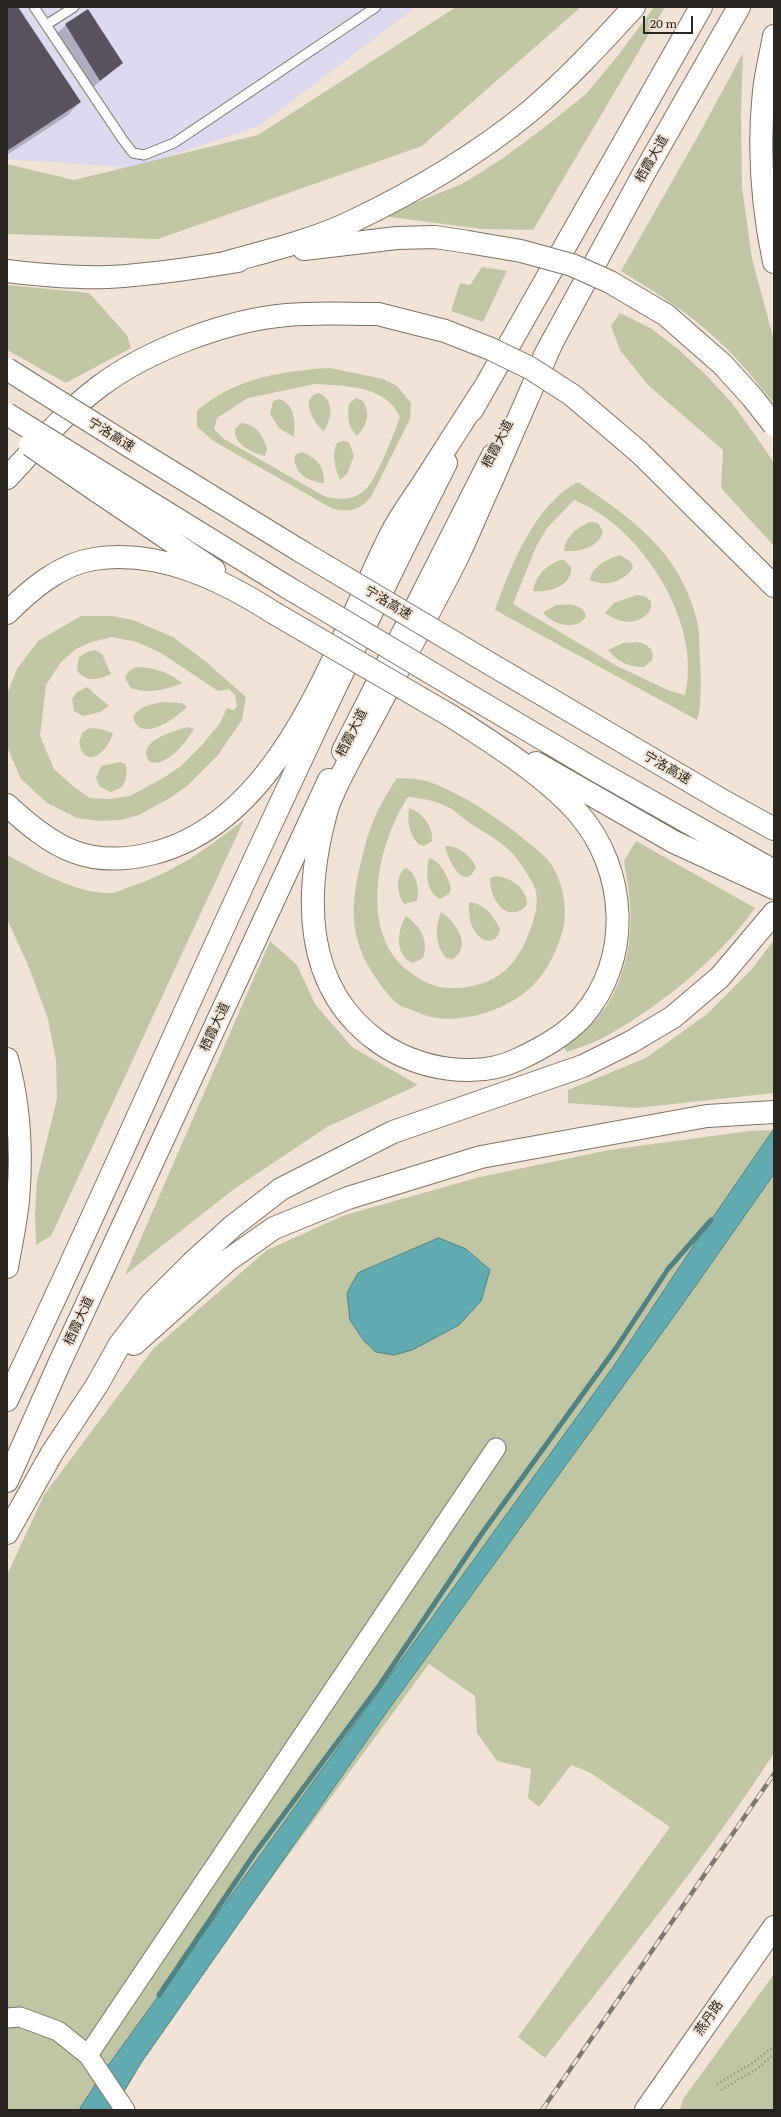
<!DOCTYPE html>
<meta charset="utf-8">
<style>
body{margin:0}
#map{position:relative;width:781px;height:2117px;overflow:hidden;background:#f1e4d7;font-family:Literata,serif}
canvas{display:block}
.frame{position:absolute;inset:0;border:8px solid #292520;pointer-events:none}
.scale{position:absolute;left:643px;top:16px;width:50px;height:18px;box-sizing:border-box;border:2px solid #292520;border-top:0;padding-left:5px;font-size:12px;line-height:14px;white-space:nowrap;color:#292520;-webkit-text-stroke:3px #f1e4d7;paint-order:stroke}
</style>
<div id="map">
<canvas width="781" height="2117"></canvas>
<div class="frame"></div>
<div class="scale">20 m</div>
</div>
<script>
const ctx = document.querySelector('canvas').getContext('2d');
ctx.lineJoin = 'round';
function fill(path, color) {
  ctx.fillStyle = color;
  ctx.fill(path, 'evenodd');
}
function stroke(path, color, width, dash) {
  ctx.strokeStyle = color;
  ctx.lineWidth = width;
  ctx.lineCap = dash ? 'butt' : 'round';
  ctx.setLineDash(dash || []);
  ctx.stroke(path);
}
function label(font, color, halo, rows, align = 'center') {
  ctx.font = font + ' Literata,"Noto Sans SC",serif';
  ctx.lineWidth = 4;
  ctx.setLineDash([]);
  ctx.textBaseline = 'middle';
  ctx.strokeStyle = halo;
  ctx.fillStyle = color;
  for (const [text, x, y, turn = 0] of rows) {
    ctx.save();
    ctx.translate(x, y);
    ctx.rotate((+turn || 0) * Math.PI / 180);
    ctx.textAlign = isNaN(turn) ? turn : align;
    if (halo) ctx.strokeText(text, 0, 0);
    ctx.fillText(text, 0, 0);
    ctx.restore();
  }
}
const industrial = new Path2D(`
 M7 7H416L259 126 134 168 7 159Z`);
const green = new Path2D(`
 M456 7H581L422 146 158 239 7 234V164L74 180 258 135Z
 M654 7H665L533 230 483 229 382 216 462 184 502 159 545 127 586 94 620 53Z
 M743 53 741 113 742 187 752 259 774 340V404C756 381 737 357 715 338 687 311 653 291 621 271L698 136Z
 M482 267 507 271 483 322 451 311 460 283 470 285Z
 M7 285 89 293 127 335 131 348 66 383 7 350Z
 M620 313 652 329 678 349 705 374 732 403 760 442 774 463V546L721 488 723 450 648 385 620 350 611 326Z
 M330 368 383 379 397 386 411 403 410 419 371 497C358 511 351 512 333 509L215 442 197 427V411C234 378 282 371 330 368ZM315 384C345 386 386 385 400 417 394 433 376 481 365 490 353 501 338 500 324 496L224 439 214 429 217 418 248 398Z
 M318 393C335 399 332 419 324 431 314 424 299 399 318 393Z
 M356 398 363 401C371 415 367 425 357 436 348 428 347 416 349 404Z
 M279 399C295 404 296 423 294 437L279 428 270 414 273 401Z
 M241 423C256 424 262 434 267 448L265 456C252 453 233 444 235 429Z
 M341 441 349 442 354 456 347 474 340 480C335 468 331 455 337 443Z
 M302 452C318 459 324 466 324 483 309 482 292 473 295 455Z
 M578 482C632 519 678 550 696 617 700 630 699 646 700 659 701 672 702 709 697 720L495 610C510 567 535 504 578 482ZM574 500C641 526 703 623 685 695L670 691 617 666 513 604 536 547 547 528Z
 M589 522H595L599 524 603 532C598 548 579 552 564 551 565 537 577 528 589 522Z
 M620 555 631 562 633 568C623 582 606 587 590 580 591 567 609 558 620 555Z
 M560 560H564L571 567C573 586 548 593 533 591 536 575 545 566 560 560Z
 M637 595C669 596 642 640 605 613L614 603Z
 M557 605C568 604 583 603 586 616 578 632 551 625 543 612Z
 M81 616H112L133 620 173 637 205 661 246 697 242 720 218 755 187 786 170 798 139 815 121 820 100 821 77 818 47 803 21 779 7 747V694L17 669 38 641ZM112 637 137 642 161 653 218 691 229 689 235 695 237 707 233 710 227 708 220 723 202 745 181 766 163 778 130 796 110 799 90 798 74 787 54 769 40 736 46 685 61 662 76 649 92 642Z
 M637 642C646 643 656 650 652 660L644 667C628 667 618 662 608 650L623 643Z
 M95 650 102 654 111 674C99 680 85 683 77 670L79 657 87 652Z
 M136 667C153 667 169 672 182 683 165 690 149 694 131 688L125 678 129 671Z
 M87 687 109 706 100 712 83 716 74 711 72 699 76 693Z
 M163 702 182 703 187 707C175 719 140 744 133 717 139 706 151 704 163 702Z
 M188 727 194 729C186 742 168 767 150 762 134 741 175 731 188 727Z
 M89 728 101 729 113 733C108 751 86 772 79 743L82 733Z
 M120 762 126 764C127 773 127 779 122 787L111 792 100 787 96 778 101 766Z
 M397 778C406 779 417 778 426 781 463 792 516 830 545 857 563 875 570 913 561 936 556 952 549 966 538 980 514 1008 467 1024 431 1017 426 1016 420 1013 414 1011 410 1009 405 1008 401 1006 391 1000 382 987 375 977 349 938 350 906 361 862 369 827 377 808 397 778ZM408 797C420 798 432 800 443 805 452 808 461 816 468 822 486 834 508 844 520 863 525 870 530 878 534 886 541 901 533 924 527 938 515 966 498 982 467 987 444 990 430 987 411 973 357 935 377 844 408 797Z
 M409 808C423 813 434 827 432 841L424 846 418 844C409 834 407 821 409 808Z
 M244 820 51 1236 36 1245 35 1214 37 1180 57 1099 56 1060 48 1019 28 965 7 919V855C35 870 79 895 112 893 118 892 126 888 132 886 175 872 209 847 244 820Z
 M636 841 755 908C720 957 664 1003 612 1033 598 1041 582 1047 567 1052L562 1044C571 1038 580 1033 588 1027 621 999 634 945 630 903 629 889 626 875 624 861Z
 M445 846C458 845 471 856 476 867 465 894 447 859 445 846Z
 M429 858C441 861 448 877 451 888L449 894 440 899C425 891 426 872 429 858Z
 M405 868C418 873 419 890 417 901L404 904C397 894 395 877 405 868Z
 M496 876C512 878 527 888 527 905 507 926 489 898 490 878Z
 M469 902C485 904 493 915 500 929 497 946 481 943 474 930 469 922 469 911 469 902Z
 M441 912C457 922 472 947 453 959L446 958C435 945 435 928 441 912Z
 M406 916C421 927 429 940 423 958L413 963C394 956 397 930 406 916Z
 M774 940V1093L636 1108 568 1103V1090L646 1058 707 1014 751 970Z
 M270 941 297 965 315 1004 352 1047 418 1085 327 1127 234 1189 125 1275Z
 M774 1130V1753C705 1860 623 1958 545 2058L518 2037 670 1827 589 1772 571 1765 539 1807 528 1798 531 1769 497 1761 477 1733 475 1696 429 1664 101 2110H7V1575L44 1495 153 1349 267 1250 345 1215 480 1177 609 1150 749 1131Z
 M774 1974V2110H680L683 2099Z`);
const water = new Path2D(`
 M774 1129V1174L682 1305 386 1713 141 2063 113 2110H79L102 2074 613 1367 700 1236Z
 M439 1238 466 1249 490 1270 481 1301 459 1325 412 1350 394 1355 376 1352 364 1341 350 1320 347 1293 358 1273Z`);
const shadow = new Path2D(`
 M7 7H17L80 102 68 115 7 155Z
 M66 25 121 63 91 89 56 34Z`);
const stream = new Path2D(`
 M159 1995 255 1853 379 1686 480 1536 616 1348 668 1269 711 1220`);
const building = new Path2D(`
 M7 7H18L81 102 7 151Z
 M88 9 123 63 100 81 65 24Z`);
const path = new Path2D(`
 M717 2084 754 2062 774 2046
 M721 2090 757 2069 774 2054`);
const service = new Path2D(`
 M34 7 123 140 133 153 144 155 174 143 376 7
 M46 25 74 7`);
const minor = new Path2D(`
 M7 2018 20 2017 58 2031 88 2055
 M125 2110 88 2055 496 1448`);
const tertiary = new Path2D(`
 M646 2110 774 1927`);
const trunk = new Path2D(`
 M544 357 643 175 739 7
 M472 410 701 7
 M343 751 493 455
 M7 1400C101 1204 186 1005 278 809 332 692 388 577 446 463
 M7 1481 60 1362 329 780`);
const motorway = new Path2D(`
 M774 36C771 54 766 72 764 91 758 148 762 205 774 262
 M304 249 397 238 435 237 468 242
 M224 263C267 251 311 241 351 222 414 192 475 156 529 112 567 80 601 43 634 7
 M7 271C40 275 74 278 108 277 151 275 196 268 238 261
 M131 447 302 552
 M639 452 774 586
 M107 476 287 587
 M7 478C37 446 65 412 100 386 148 350 227 320 287 315 317 312 348 314 378 314
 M97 491 214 570
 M7 613C30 590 60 564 94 559 158 549 221 579 274 613
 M482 659 725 802 774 829
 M465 693 597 771 774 871
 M451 716C493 743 546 776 578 813 627 869 633 959 582 1017 564 1036 542 1048 519 1059 476 1080 418 1069 380 1043 301 988 304 892 327 809 334 786 355 750 367 728 397 671 429 614 458 556 470 531 480 505 492 480 512 433 533 386 553 340
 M536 763 674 842 774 888
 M7 805C53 848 89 870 154 853 286 819 337 640 392 532 401 515 412 500 422 485 442 454 461 424 481 393
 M7 1059C19 1103 22 1154 18 1200 16 1222 11 1244 7 1267
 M134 1344 227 1261 274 1228 348 1198 481 1157 707 1116 774 1112
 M7 1533 52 1453 97 1385 120 1344 151 1304 193 1262 233 1226 281 1189 393 1132 583 1066 631 1042 673 1017 720 977 774 913`);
const rail = new Path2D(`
 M542 2110 774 1774`);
const motorwayBridge = new Path2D(`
 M468 242 521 251 572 265 610 282 666 315 722 364 752 397 774 425
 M378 314 445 331 491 349 530 368 572 395 639 452
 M7 369 131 447
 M7 414 107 476
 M30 445 97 491
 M302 552 482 659
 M287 587 465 693
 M274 613 451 716`);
const streetNames = [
 ["栖霞大道",652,159,-60],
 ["宁洛高速",111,435,32],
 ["栖霞大道",498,444,-63],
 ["宁洛高速",388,603,31],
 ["栖霞大道",352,733,-63],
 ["宁洛高速",667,768,30],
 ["栖霞大道",215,1027,-65],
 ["栖霞大道",79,1321,-65],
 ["燕丹路",709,2018,-55]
];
fill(industrial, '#ddd9ef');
fill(green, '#c0c6a4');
fill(water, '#61aaaf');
stroke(water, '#508284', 1);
fill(shadow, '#0003');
stroke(stream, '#508284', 5);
fill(building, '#59535f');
stroke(service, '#7d7267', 11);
stroke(minor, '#7d7267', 21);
stroke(tertiary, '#7d7267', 24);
stroke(trunk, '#7d7267', 24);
stroke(motorway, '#7d7267', 24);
stroke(path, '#90877e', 2.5, [1, 3]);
stroke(service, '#fff', 9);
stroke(minor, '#fff', 19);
stroke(tertiary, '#fff', 22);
stroke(trunk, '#fff', 22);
stroke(motorway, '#fff', 22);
stroke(rail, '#807870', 4.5);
stroke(rail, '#f1e4d7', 3, [9]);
stroke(motorwayBridge, '#7d7267', 24, []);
stroke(motorwayBridge, '#fff', 22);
label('13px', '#292520', '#f1e4d7', streetNames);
</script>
